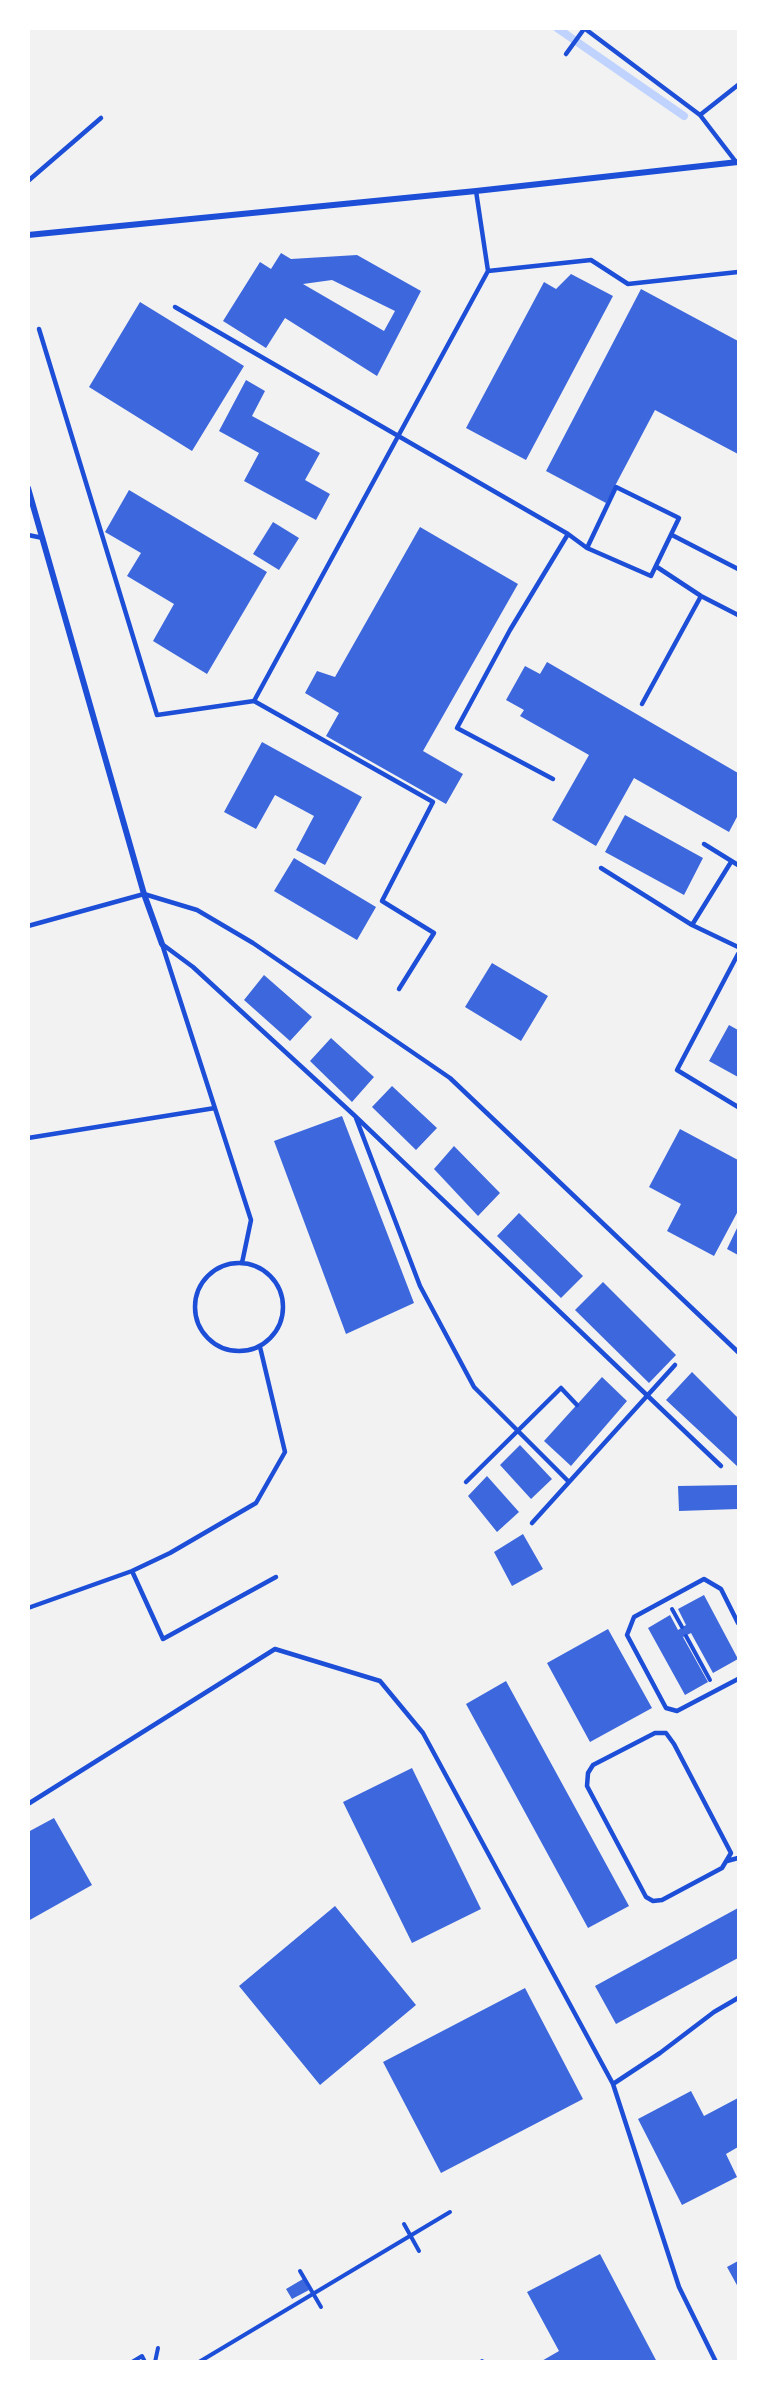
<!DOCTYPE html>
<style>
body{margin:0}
#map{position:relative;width:767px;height:2390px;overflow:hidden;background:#f2f2f2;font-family:Poppins,sans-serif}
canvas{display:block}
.frame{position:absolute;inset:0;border:30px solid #fff;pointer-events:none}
</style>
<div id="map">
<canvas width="767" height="2390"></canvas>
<div class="frame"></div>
</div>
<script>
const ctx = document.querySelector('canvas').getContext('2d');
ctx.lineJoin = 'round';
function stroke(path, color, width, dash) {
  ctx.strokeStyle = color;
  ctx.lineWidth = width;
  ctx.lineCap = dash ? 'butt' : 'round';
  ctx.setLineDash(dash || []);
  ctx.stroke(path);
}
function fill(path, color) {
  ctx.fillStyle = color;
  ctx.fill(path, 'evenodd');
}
const stream = new Path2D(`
 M557 28 684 116`);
const building = new Path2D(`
 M281 253 291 259 357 255 421 291 377 376 285 318 266 348 223 321 260 262 271 269ZM332 280 395 311 384 331 303 284Z
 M571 274 613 296 526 460 466 428 544 282 556 289Z
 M641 289 738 341V454L655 410 606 503 546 471Z
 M140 302 244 366 192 451 89 387Z
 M246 380 265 391 252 416 320 453 305 480 330 494 316 520 244 481 259 453 219 431Z
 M129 490 267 572 207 674 153 641 174 604 127 576 141 553 105 532Z
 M273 522 299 538 279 570 253 554Z
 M420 527 518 584 423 751 463 774 446 804 326 736 339 713 305 693 317 671 335 677Z
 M547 662 738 773V815L729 832 634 778 596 846 552 820 589 755 520 716 524 710 506 700 525 666 540 674Z
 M262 742 362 797 325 865 296 850 314 816 275 795 256 829 224 812Z
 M625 815 703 858 684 895 605 852Z
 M294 858 376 907 357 940 274 891Z
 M492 963 548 996 521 1041 465 1007Z
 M264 975 312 1017 290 1041 244 1000Z
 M729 1025 738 1030V1077L709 1061Z
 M331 1038 374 1077 352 1102 310 1061Z
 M392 1086 437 1128 416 1150 372 1107Z
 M342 1116 414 1303 346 1334 274 1141Z
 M680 1129 738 1160V1211L714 1256 667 1231 681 1204 649 1187Z
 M454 1146 500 1193 478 1216 434 1169Z
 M519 1213 583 1276 561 1298 497 1236Z
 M738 1226V1255L727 1249Z
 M603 1282 676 1355 649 1383 575 1310Z
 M692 1372 738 1418V1467L666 1400Z
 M602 1377 627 1401 571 1466 544 1441Z
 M520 1445 552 1479 531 1499 500 1465Z
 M487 1476 519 1512 497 1532 468 1496Z
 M738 1485V1509L679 1511 678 1486Z
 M523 1534 543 1569 512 1586 494 1552Z
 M704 1595 738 1659 713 1673 691 1633 683 1637 708 1682 685 1695 648 1628 670 1615 678 1630 686 1625 678 1609Z
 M608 1629 652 1708 590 1742 547 1663Z
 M506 1681 629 1906 588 1928 466 1704Z
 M412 1768 481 1909 412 1943 343 1802Z
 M54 1818 92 1885 28 1921V1832Z
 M335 1906 416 2005 320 2085 239 1986Z
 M738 1908V1958L616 2024 595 1986Z
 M525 1988 583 2099 441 2173 383 2062Z
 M691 2091 704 2116 738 2098V2147L726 2154 737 2177 682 2205 638 2119Z
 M600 2254 657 2362H540L559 2351 527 2292Z
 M738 2261V2287L727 2267Z
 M303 2279 309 2290 292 2299 286 2289Z`);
const path = new Path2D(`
 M672 1609 682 1627
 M686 1636 710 1680
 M404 2224 419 2251
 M300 2271 321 2307
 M482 2361 483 2362
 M132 2362 142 2356 145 2362
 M155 2362 158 2348
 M199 2362 450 2212`);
const service = new Path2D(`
 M584 28 700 115 736 162
 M566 54 584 29
 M700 115 738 85
 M28 181 101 118
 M488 271 591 260 628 284 738 272
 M175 307 568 534 587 548 651 576 679 518 616 487 587 548
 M39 329 157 715 254 701 433 802 382 901 434 933 399 989
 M28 535 43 538
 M672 535 738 569
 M657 567 701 596 738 615
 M254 701 488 271 476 191
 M642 704 701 596
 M553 779 457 728 510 630 568 534
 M704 844 738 865
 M601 868 692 925 738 947
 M692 925 731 862
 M28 926 144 894 197 910 253 943 450 1078 738 1352
 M162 944 193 967 355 1116 721 1466
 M162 944 251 1220 242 1263
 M738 954 677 1070 738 1107
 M356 1118 420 1286 474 1387 569 1482
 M28 1138 215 1108
 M195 1307a44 44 0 1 1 88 0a44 44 0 1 1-88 0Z
 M466 1482 561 1388 577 1405
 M532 1523 675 1365
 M132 1571 163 1639 276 1577
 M28 1608 132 1571 170 1553 256 1503 285 1452 260 1347
 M738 1623 721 1589 704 1579 634 1617 627 1635 666 1708 677 1711 738 1679
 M655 1733H666L674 1744 731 1853 722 1868 662 1900 653 1901 646 1897 587 1786 588 1773 593 1765Z
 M28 1804 275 1649 380 1681 423 1733 613 2084 679 2287 716 2362
 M727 1861 738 1858
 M613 2084 660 2053 714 2012 738 1998`);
const minor = new Path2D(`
 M28 235 476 191 738 162
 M28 488 144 894 162 944`);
stroke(stream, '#bfd3fe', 8);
fill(building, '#3d67dc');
stroke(path, '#1d4ed8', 4);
stroke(service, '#1d4ed8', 4.5);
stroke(minor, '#1d4ed8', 6);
</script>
